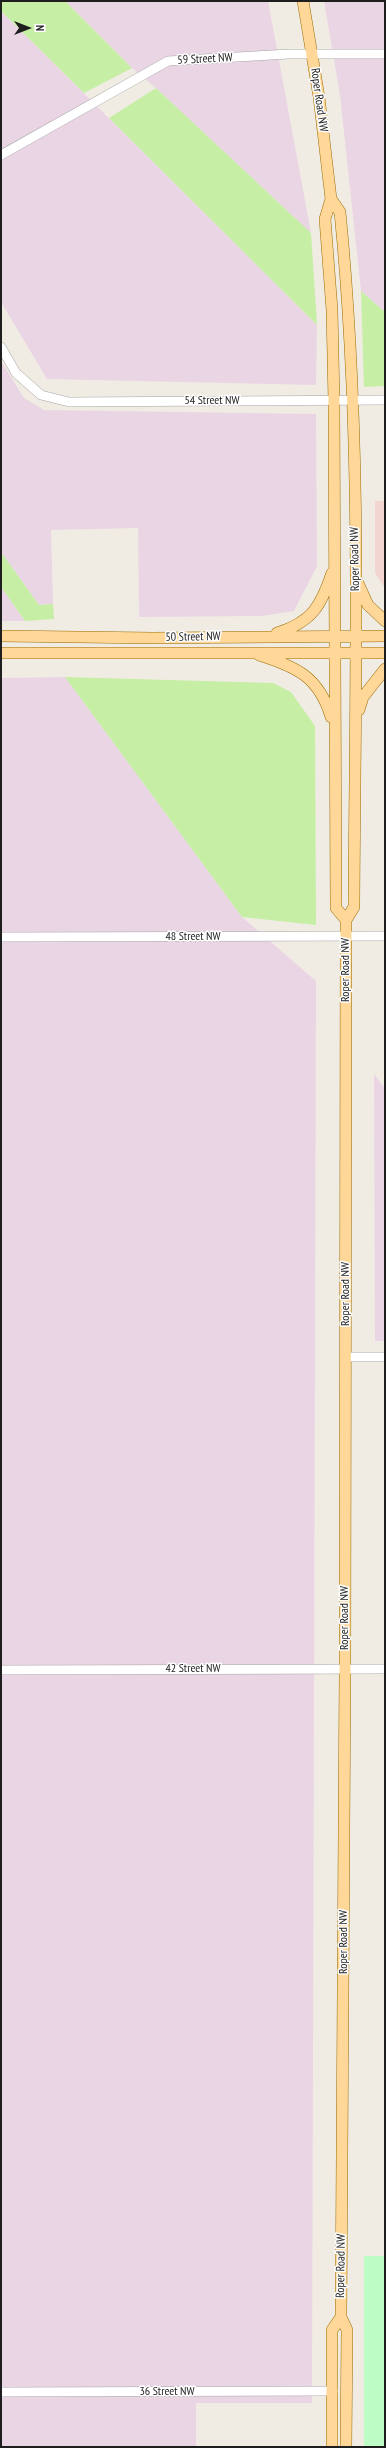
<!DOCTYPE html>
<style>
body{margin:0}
#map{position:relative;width:386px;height:2448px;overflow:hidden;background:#f0ece3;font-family:"PT Sans Narrow",sans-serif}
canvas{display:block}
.frame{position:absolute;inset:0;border:2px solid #1e1e1e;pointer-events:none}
.north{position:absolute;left:8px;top:8px;width:40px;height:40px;-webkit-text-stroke:3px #fff;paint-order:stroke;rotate:90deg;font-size:11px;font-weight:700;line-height:16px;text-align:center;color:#1e1e1e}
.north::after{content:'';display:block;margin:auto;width:14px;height:18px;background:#1e1e1e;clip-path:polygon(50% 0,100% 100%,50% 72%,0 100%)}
</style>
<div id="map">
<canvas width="386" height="2448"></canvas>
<div class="frame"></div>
<div class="north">N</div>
</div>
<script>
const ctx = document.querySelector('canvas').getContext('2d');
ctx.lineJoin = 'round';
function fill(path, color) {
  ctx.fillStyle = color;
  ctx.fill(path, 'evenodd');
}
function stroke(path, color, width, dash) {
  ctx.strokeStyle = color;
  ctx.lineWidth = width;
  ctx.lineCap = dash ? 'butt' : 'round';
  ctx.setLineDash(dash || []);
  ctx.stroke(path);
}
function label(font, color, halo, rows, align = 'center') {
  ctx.font = font + ' "PT Sans Narrow",sans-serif';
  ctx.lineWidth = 3;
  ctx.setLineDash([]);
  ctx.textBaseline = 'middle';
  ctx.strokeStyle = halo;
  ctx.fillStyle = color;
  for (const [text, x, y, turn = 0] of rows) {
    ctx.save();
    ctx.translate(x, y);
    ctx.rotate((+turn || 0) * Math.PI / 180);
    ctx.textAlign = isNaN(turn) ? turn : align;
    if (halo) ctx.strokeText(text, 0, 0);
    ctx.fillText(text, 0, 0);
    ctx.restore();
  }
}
const commercial = new Path2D(`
 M375 501H385V588L375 573Z`);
const industrial = new Path2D(`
 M65 1H268L311 233 156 88 132 68Z
 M324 1H385V312L361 291 340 95Z
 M1 11 317 325 316 385 47 379 1 302Z
 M1 361 24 398 44 410 316 414 317 566 294 611 261 616 139 617 138 528 51 530 53 604 39 605 1 552Z
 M1 587 25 621H1Z
 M65 677 242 917 316 981 312 2403H196V2447H1V678Z
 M374 1074 385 1089V1341H375Z`);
const grass = new Path2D(`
 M1 1H65L132 68 84 93 1 11Z
 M156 88 311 233 317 325 109 118Z
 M361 291 385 312V386L364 387Z
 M1 552 39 605 53 604 54 619 25 621 1 587Z
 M65 677 273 683 291 692 315 726 316 925 242 917Z`);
const park = new Path2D(`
 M364 2256H385V2447H364Z`);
const minor = new Path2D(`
 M1 155 168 61 289 54H385
 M1 347 16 373 41 395 69 402 385 400
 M1 937 385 936
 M346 1357H385
 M1 1670 385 1669
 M1 2392 333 2391`);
const major = new Path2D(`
 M303 1 319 97 331 199 325 219 332 310 334 401 336 908 346 920
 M331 199 340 212C363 443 355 676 354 907L346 920 345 1669 341 2317 347 2330 346 2447
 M357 581 368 605 385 621
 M277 633C312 622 321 606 332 573
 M1 636 153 638 385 636
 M1 653H385
 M259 655C297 667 319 677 331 717
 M359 710 363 697 385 669
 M332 2447V2330L341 2317`);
const streetNames = [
 ["59 Street NW",205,59,-3],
 ["Roper Road NW",319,100,82],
 ["54 Street NW",212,401],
 ["Roper Road NW",355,559,-91],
 ["50 Street NW",193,637,-1],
 ["48 Street NW",193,937],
 ["Roper Road NW",346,970,-90],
 ["Roper Road NW",346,1294,-90],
 ["Roper Road NW",345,1618,-90],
 ["42 Street NW",193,1669],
 ["Roper Road NW",344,1942,-90],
 ["Roper Road NW",341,2266,-89],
 ["36 Street NW",167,2392]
];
fill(commercial, '#f2d4d1');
fill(industrial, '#ead5e5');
fill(grass, '#c6eea5');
fill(park, '#bdfdc5');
stroke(minor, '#a5a5a5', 10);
stroke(major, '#986c00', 12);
stroke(minor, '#fff', 9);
stroke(major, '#ffd799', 11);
label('12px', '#1e1e1e', '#fff', streetNames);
</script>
